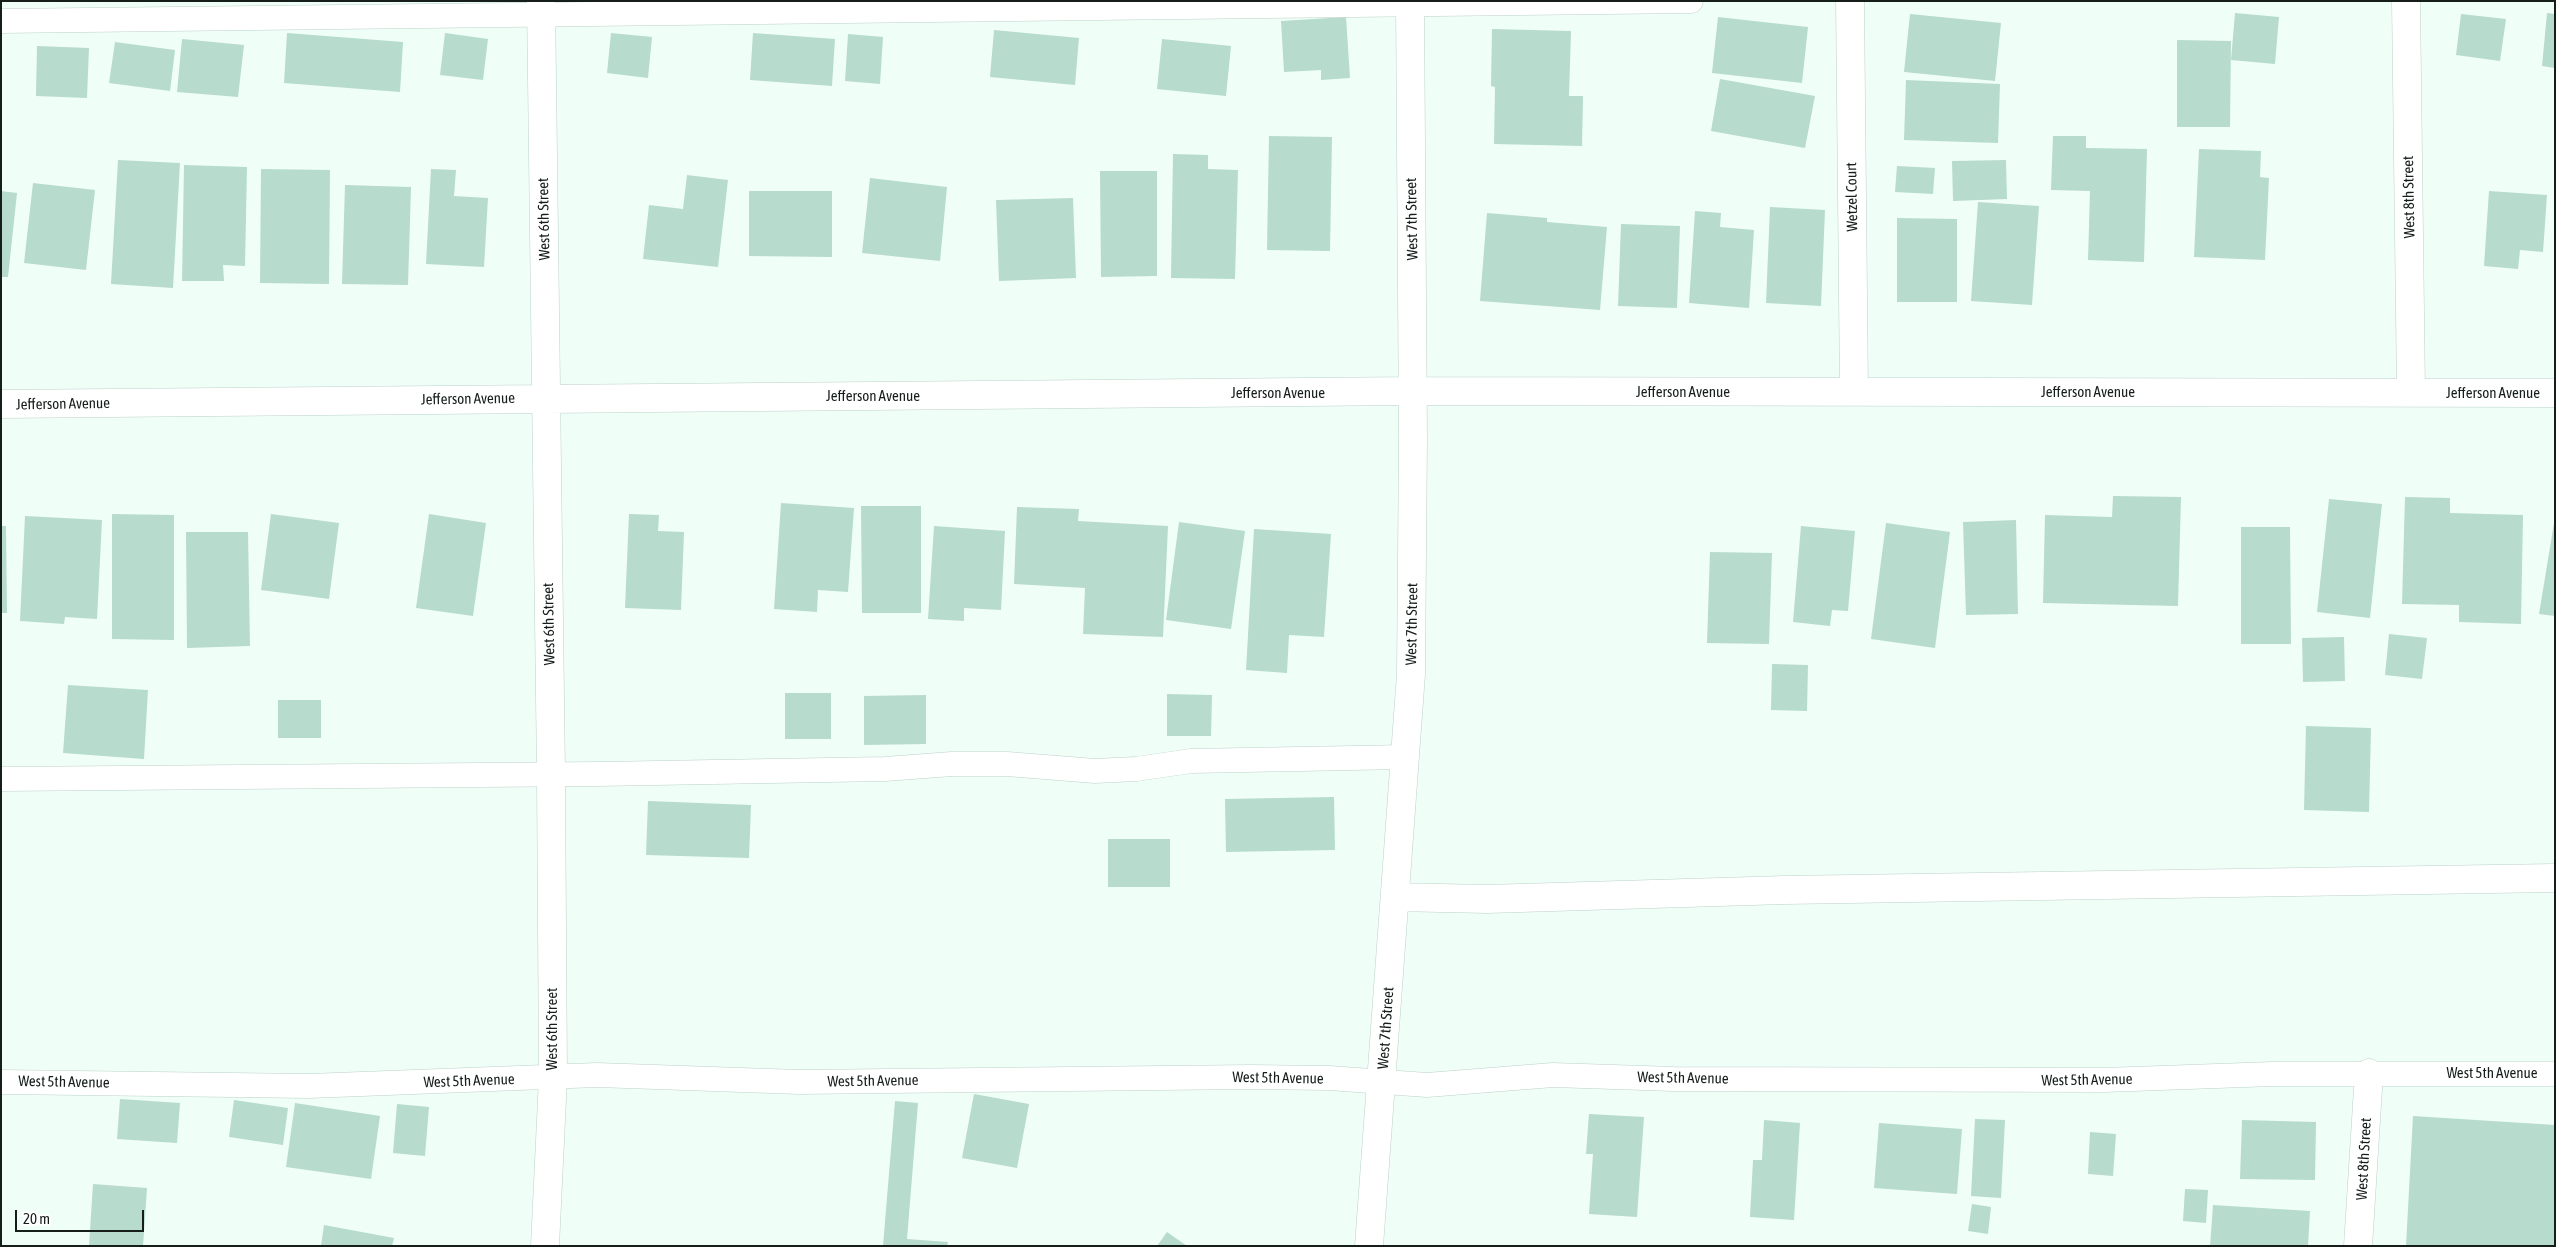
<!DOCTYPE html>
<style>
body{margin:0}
#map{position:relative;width:2556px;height:1247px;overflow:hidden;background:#f0fef8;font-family:"Asap Condensed",sans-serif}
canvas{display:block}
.frame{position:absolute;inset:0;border:2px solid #161e1b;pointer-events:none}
.scale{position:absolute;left:15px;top:1210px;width:129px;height:22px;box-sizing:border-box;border:2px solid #161e1b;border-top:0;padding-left:6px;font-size:15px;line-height:18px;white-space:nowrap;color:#161e1b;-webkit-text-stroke:4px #fff;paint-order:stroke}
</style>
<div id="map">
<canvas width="2556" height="1247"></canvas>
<div class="frame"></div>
<div class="scale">20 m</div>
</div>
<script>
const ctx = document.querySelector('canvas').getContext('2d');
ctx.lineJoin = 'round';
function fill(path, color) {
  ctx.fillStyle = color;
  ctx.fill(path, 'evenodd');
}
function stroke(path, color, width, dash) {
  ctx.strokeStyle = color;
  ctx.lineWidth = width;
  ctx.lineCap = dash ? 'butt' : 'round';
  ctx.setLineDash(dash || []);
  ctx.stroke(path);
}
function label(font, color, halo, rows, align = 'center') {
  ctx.font = font + ' "Asap Condensed",sans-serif';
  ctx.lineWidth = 4;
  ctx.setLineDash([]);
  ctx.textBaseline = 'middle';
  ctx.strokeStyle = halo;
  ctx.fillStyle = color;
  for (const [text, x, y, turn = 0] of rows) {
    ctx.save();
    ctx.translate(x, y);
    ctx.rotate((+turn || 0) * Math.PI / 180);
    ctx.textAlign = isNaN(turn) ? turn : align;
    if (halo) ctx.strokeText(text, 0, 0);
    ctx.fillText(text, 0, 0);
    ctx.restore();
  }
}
const building = new Path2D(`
 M2235 13 2279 17 2275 64 2231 60Z
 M2547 13 2555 14V68L2542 66Z
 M1910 14 2001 23 1995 81 1904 72Z
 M2461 14 2506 19 2500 61 2456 55Z
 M1346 17 1350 78 1321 80V70L1284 72 1281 21Z
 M1718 17 1808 27 1802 83 1712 73Z
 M1492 29 1571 31 1569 96H1583L1582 146 1494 144 1495 87 1491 86Z
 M994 30 1079 38 1075 85 990 77Z
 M287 33 403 42 400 92 284 83Z
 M445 33 488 39 483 80 440 75Z
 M611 33 652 37 648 78 607 73Z
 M753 33 835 39 832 86 750 80Z
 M848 34 883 37 880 84 845 81Z
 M182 39 244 45 238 97 177 92Z
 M1162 39 1231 46 1226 96 1157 89Z
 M2177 40 2231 41 2230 127H2177Z
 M115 42 175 50 170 91 109 83Z
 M37 46 89 48 87 98 36 96Z
 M1720 79 1815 96 1805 148 1711 131Z
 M1906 80 2000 84 1998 143 1904 140Z
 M1269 136 1332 137 1330 251 1267 250Z
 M2053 136H2086V148L2147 149 2144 262 2088 260 2090 191 2051 190Z
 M2199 149 2261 151 2260 177 2269 178 2265 260 2194 257Z
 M1173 154 1208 155V169L1238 170 1235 279 1171 278Z
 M118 160 180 163 173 288 111 284Z
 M2006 160 2007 199 1953 201 1952 161Z
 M184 165 247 167 245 266 223 265 224 281H182Z
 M1897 166 1935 168 1933 194 1895 192Z
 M261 169 330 170 329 284 260 283Z
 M431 169 456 170 454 196 488 198 484 267 426 264Z
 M1100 171H1157V276L1101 277Z
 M687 175 728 180 718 267 643 259 649 205 683 209Z
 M870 178 947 187 940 261 862 253Z
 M33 183 95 190 86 270 24 263Z
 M345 185 411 187 408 285 342 284Z
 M1 191 17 193 8 277H1Z
 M749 191H832V257L749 256Z
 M2489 191 2547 195 2543 252 2520 250 2518 269 2484 266Z
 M1073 198 1076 278 999 281 996 200Z
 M1978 202 2039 206 2032 305 1971 301Z
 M1770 207 1825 210 1821 306 1766 303Z
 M1695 211 1721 213 1720 227 1754 230 1749 308 1689 303Z
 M1487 213 1547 218V222L1607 227 1600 310 1480 301Z
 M1897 218 1957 219V302H1897Z
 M1621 224 1680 226 1677 308 1618 306Z
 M2113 496 2181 497 2178 606 2043 603 2045 515 2112 517Z
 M2405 497 2450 498V513L2523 515 2521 624 2459 622V605L2402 604Z
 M2329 499 2382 504 2370 618 2317 612Z
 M781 503 854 508 848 592 818 590 817 612 774 609Z
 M861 506H921V613H862Z
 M1017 507 1079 509 1078 521 1168 526 1163 637 1083 634 1085 588 1014 584Z
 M112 514 174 515V640L112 639Z
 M271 514 339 523 329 599 261 590Z
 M429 514 486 523 473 616 416 608Z
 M629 514 659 515 658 531 684 532 681 610 625 608Z
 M25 516 102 520 97 619 65 617 64 624 20 621Z
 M2016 520 2018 614 1966 615 1963 522Z
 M1179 522 1245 531 1231 629 1166 620Z
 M1886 523 1950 532 1935 648 1871 639Z
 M2554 523H2555V616L2539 614Z
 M1 526H6L7 613H1Z
 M934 526 1005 531 1001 610 964 608V621L928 619Z
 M1801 526 1855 531 1848 611 1832 610 1830 626 1793 622Z
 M2241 527H2290L2291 644H2241Z
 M1254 529 1331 534 1324 637 1289 635 1287 673 1246 670Z
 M186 532H248L250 646 187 648Z
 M1710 552 1772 553 1769 644 1707 643Z
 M2389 634 2427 638 2422 679 2385 675Z
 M2344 637 2345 681 2303 682 2302 638Z
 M1772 664 1808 665 1807 711 1771 710Z
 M68 685 148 690 144 759 63 753Z
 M785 693H831V739H785Z
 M1167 694 1212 695 1211 736H1167Z
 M926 695V744L864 745V696Z
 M278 700H321V738H278Z
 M2306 726 2371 728 2369 812 2304 810Z
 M1334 797 1335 850 1226 852 1225 799Z
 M648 801 751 805 749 858 646 855Z
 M1108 839H1170V887H1108Z
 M974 1094 1029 1104 1017 1168 962 1158Z
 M120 1099 180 1103 177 1143 117 1139Z
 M234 1100 288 1108 283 1145 229 1137Z
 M895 1101 918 1103 907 1239 948 1242 947 1246H883Z
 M295 1103 380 1116 371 1179 286 1167Z
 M397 1104 429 1107 425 1156 393 1153Z
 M1589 1114 1644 1117 1637 1217 1589 1214 1593 1154H1586Z
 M2413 1116 2555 1125V1246H2406Z
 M1975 1119 2005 1120 2001 1198 1971 1196Z
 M1764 1120 1800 1123 1794 1220 1750 1217 1753 1160H1762Z
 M2242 1120 2316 1122 2315 1180 2240 1179Z
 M1879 1123 1962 1129 1957 1194 1874 1188Z
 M2090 1132 2116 1134 2113 1176 2088 1174Z
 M93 1184 147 1188 143 1246H89Z
 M2185 1189 2208 1190 2206 1223 2183 1221Z
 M1972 1204 1991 1207 1988 1234 1968 1231Z
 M2213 1205 2310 1211 2308 1246H2210Z
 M324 1225 394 1238 392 1246H321Z
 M1167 1232 1187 1246H1157Z`);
const lane = new Path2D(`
 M1 21 1691 1
 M1 779 599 774 885 769 952 764H1007L1095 771 1136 769 1191 761 1406 757
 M1 1082 309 1086 597 1075 799 1082 1251 1077 1329 1078 1427 1085 1553 1075 1674 1079 2104 1080 2273 1074H2555`);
const street = new Path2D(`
 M541 1 551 774 553 1078 545 1246
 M1850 1 1854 392
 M2406 1 2411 392
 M1 404 1413 391 2555 393
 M1395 897 1487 899 1785 890 2555 878
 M1369 1246 1411 674 1413 438 1410 1
 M2358 1246 2369 1073`);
const streetNames = [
 ["Wetzel Court",1852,197,-91],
 ["West 8th Street",2409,197,-91],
 ["West 6th Street",544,219,-91],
 ["West 7th Street",1412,219,-91],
 ["Jefferson Avenue",1683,392],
 ["Jefferson Avenue",2088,392],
 ["Jefferson Avenue",1278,393],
 ["Jefferson Avenue",2493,393],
 ["Jefferson Avenue",873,396],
 ["Jefferson Avenue",468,399,-1],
 ["Jefferson Avenue",63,404,-1],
 ["West 6th Street",549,624,-91],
 ["West 7th Street",1412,624,-89],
 ["West 7th Street",1386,1028,-86],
 ["West 6th Street",552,1029,-90],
 ["West 5th Avenue",2492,1073],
 ["West 5th Avenue",1278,1078,1],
 ["West 5th Avenue",1683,1078,1],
 ["West 5th Avenue",2087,1080,-1],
 ["West 5th Avenue",469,1081,-2],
 ["West 5th Avenue",873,1081,-1],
 ["West 5th Avenue",64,1082,1],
 ["West 8th Street",2364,1159,-87]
];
fill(building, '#b7dbcd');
stroke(lane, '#bbd2c9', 25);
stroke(street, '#bbd2c9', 29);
stroke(lane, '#fff', 24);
stroke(street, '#fff', 28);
label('15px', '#161e1b', '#fff', streetNames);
</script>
